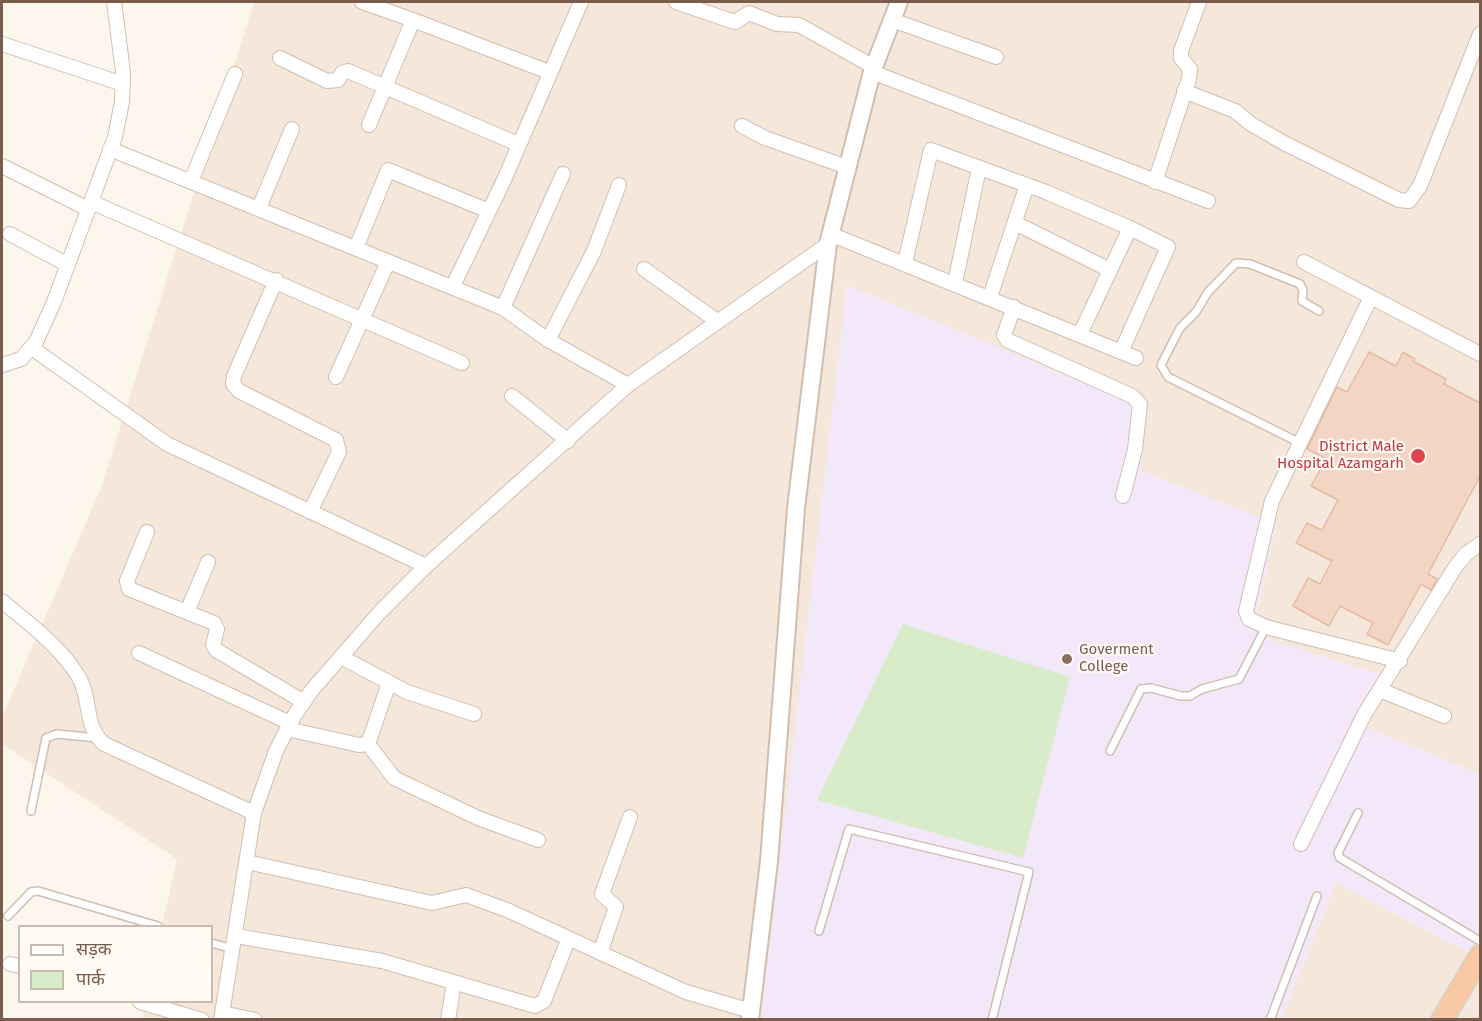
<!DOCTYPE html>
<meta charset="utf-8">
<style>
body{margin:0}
#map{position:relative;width:1482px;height:1021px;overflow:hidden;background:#fdf6ec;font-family:"Fira Sans","Noto Sans Devanagari",sans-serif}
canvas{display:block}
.frame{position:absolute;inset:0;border:3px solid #7a5c4d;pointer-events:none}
.legend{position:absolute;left:18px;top:925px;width:195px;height:78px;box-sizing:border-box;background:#fffaf3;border:2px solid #cabbb1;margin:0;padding:8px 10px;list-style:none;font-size:18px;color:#7a5c4d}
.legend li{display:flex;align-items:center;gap:12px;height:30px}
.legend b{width:30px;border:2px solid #cabbb1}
</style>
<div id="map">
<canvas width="1482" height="1021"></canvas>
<div class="frame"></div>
<ul class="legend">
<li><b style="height:8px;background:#fff"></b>सड़क</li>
<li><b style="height:16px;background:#d8ecc9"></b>पार्क</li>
</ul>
</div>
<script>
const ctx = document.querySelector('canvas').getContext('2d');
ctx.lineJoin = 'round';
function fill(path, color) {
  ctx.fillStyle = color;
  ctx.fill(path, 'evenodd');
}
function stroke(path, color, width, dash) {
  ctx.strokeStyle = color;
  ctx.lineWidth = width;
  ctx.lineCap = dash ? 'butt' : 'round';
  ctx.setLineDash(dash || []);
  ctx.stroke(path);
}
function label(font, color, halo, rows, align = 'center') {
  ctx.font = font + ' "Fira Sans",sans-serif';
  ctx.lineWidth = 4.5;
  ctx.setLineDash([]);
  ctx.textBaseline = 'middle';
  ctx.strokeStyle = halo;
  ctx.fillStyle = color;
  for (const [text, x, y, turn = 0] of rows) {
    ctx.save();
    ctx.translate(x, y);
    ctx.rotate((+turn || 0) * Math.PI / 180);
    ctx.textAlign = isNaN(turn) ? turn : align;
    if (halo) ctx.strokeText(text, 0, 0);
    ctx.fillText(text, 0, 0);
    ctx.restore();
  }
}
const residential = new Path2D(`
 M254 2H1480V1019H142L146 1002H212V926H162L177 859 2 744V717L101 488Z`);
const education = new Path2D(`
 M847 285 1143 407 1142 471 1277 524 1254 629 1274 641 1387 677 1368 728 1480 774V931L1468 952 1336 883 1282 1019 761 1020Z`);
const green = new Path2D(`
 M903 624 1070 677 1023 858 817 800Z`);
const building = new Path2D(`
 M1369 352 1396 366 1403 352 1415 359 1413 361 1446 379 1444 384 1480 403V476L1428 574 1437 579 1431 590 1421 584 1388 645 1367 634 1373 623 1340 606 1329 626 1293 606 1308 578 1320 584 1332 561 1296 543 1307 523 1322 530 1338 500 1311 486 1326 459 1307 449 1337 387 1347 392Z`);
const service = new Path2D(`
 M1300 443 1168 377 1161 365 1180 328 1196 312 1208 292 1236 263 1250 264 1300 284 1303 290 1302 301 1319 311
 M1110 751 1141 689 1151 688 1181 696H1190L1202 689 1239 679 1266 627
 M31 811 46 738 57 734 97 738
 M1358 813 1338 853 1340 858 1480 941
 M8 916 31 892 38 891 158 926
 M819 931 849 829 1029 872 992 1020
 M212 943 232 949
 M1270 1020 1317 896`);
const minor = new Path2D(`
 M362 2 413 20
 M676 2 735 22 749 13 777 24 799 25 874 67
 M892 20 996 57
 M2 44 123 84
 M280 58 327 81 338 80 342 73 348 71 518 144
 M872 72 1208 201
 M1184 91 1235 111 1251 124 1284 143 1399 200 1409 201 1420 186 1480 34
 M369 125 413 20 549 72
 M742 126 765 138 847 167
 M110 149 503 308 548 340 628 385
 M2 166 88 209
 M191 181 235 74
 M1155 182 1189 79 1190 69 1181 58V51L1199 2
 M91 202 462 363
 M259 208 292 129
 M1015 223 1110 270
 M10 234 68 265
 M830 234 1136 358
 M356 248 388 170 489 211
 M1304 262 1480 354
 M905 263 931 150 1046 192 1130 228 1080 334
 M644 269 717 321
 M276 280 234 376 233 384 239 391 336 440 339 452 310 512
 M955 283 979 168
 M453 286 504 180 581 2
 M990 297 1027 185
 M1371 297 1272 501 1246 611 1249 619 1266 627 1400 661
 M1014 307 1004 335 1007 340 1132 396 1140 404 1135 449 1123 496
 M503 308 563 174
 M548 340 594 251 619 185
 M32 348 167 444 426 566
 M1121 352 1168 247 1130 228
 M2 365 21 359 36 342 54 302 115 137 122 102 123 72 114 2
 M336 377 388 262
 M512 396 568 441
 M147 532 127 581 129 589 214 623 217 629 213 645 216 650 304 702
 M2 601C28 623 60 646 78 676 92 698 83 725 104 744L254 813
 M187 612 208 562
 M139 653 290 723
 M341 657 407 692 474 714
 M1380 690 1444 716
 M287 729 359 745 368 744 389 683
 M368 744 394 778 478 818 538 840
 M1301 844 1364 715 1456 566 1466 554 1480 544
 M247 862 432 903 466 895 507 910 686 992 751 1011
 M236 936 382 961 535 1006 544 1001 568 940
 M600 953 616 907 602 894 630 817
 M10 964 20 966
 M140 1002 202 1020
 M222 1013 255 1020
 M221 1020 254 813 276 751 294 716 312 690 380 612 426 566 628 385 828 244
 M448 1020 454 983`);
const tertiary = new Path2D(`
 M750 1020 769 861 796 508 828 244 872 72 899 2`);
const trunk = new Path2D(`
 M1442 1020 1480 956`);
const markers = [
 [1418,456,8,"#e0444e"],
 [1067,659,6,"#8d6e63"]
];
const healthNames = [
 ["District Male",1404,447],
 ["Hospital Azamgarh",1404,464]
];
const educationNames = [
 ["Goverment",1079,650],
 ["College",1079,667]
];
fill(residential, '#f5e8da');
fill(education, '#f3e8fa');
fill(green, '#d8ecc9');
fill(building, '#f3d5c3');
stroke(building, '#e6bba3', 1.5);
stroke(service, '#d1beb0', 10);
stroke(minor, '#d1beb0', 16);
stroke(tertiary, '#d1beb0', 20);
stroke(trunk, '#dad1cd', 24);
stroke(service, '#fff', 7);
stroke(minor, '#fff', 14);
stroke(tertiary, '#fff', 16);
stroke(trunk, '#f9c8a4', 21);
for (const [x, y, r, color] of markers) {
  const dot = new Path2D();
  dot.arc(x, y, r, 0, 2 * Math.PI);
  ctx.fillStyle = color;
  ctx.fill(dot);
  stroke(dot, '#fffaf3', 2);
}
label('15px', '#be3a42', '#fffaf3', healthNames, 'right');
label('15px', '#785e54', '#fffaf3', educationNames, 'left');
</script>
